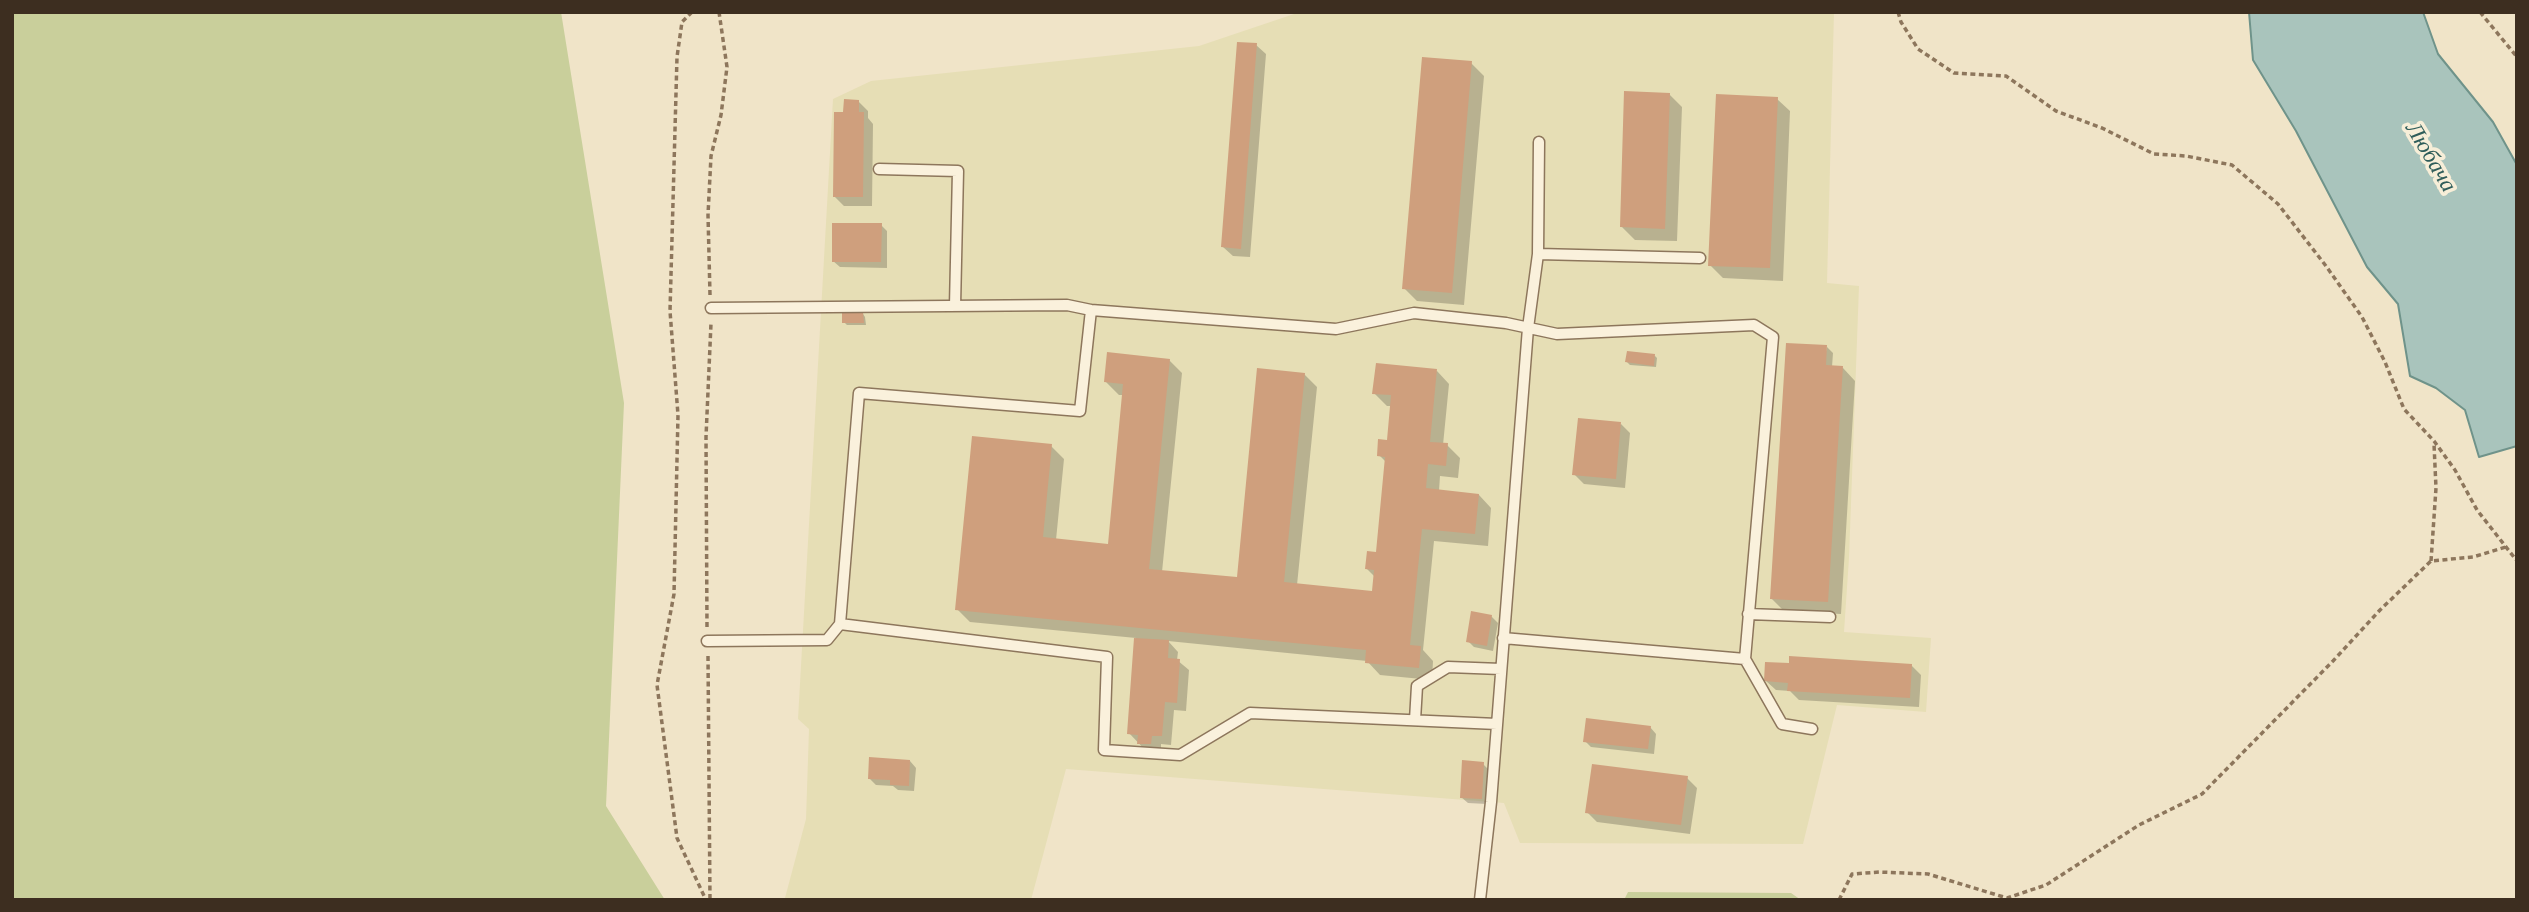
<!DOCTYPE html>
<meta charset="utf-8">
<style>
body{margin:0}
#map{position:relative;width:2529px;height:912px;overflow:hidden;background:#f0e4c8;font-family:"Crimson Pro",serif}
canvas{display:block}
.frame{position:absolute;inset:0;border:14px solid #3d2e20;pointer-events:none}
</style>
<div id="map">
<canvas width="2529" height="912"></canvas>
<div class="frame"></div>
</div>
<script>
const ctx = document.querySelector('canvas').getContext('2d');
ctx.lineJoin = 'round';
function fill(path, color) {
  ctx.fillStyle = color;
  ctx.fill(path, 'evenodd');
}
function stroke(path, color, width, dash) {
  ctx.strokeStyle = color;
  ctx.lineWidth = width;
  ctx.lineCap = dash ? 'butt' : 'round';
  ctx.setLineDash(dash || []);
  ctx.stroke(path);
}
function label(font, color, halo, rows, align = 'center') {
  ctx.font = font + ' "Crimson Pro",serif';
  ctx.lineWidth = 7;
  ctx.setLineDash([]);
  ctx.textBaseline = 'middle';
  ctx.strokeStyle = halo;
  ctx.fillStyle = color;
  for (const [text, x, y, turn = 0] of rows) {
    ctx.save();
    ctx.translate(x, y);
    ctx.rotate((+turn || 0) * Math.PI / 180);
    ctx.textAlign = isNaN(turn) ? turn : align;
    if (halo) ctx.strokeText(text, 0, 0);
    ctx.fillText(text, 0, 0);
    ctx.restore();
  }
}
const farmland = new Path2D(`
 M1300 12H1834L1827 283 1859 286 1849 558 1844 632 1931 638 1926 712 1837 705 1803 844 1520 843 1504 803 1066 769 1031 900H817L785 898 806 819 809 729 798 719 833 99 871 81 1199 46Z`);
const green = new Path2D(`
 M12 12H561L624 403 606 806 665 900H12Z
 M1628 892 1791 893 1801 900H1624Z`);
const water = new Path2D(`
 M2249 12H2423L2438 54 2493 122 2517 165V446L2479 457 2465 410 2436 388 2410 376 2398 304 2367 267 2296 131 2253 60Z`);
const shadow = new Path2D(`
 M1256 45 1266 54 1250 257 1233 256 1223 247Z
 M1471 63 1484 76 1464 305 1417 301 1404 288Z
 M1669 94 1682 107 1677 241 1635 240 1622 227Z
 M1777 99 1790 111 1783 281 1723 278 1710 265Z
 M858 101 868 111V118L873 124 872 206H844L834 196 845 113Z
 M881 225 887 231V268L840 267 833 261Z
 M863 314 865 317 866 325H847L844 322Z
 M1827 347 1833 353 1832 367 1843 368 1855 381 1841 614 1784 611 1771 598Z
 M1655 356 1657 358 1656 367 1630 365 1627 362Z
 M1169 360 1182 373 1162 572 1238 579 1304 374 1317 387 1297 585 1374 592 1375 577 1367 569 1378 554 1387 463 1379 455 1389 442 1392 406H1387L1374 393 1437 371 1449 384 1443 445H1447L1460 458 1458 478 1440 476 1439 491 1479 495 1491 508 1488 546 1434 541 1423 650 1433 661 1432 680 1380 675 1367 661 1168 641 1178 652 1177 660 1189 670 1186 711 1174 710 1171 745 1161 744V753H1148L1129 733 1136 638 970 622 957 609 1051 446 1064 459 1056 540 1109 546 1124 395H1119L1106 382Z
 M1621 424 1630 433 1625 488 1584 484 1574 474Z
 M1491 616 1498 623 1493 651 1474 647 1468 641Z
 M1911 665 1921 675 1919 707 1799 700 1790 691 1776 690 1766 681Z
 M1650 727 1656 734 1654 754 1591 747 1585 741Z
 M910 761 916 768 914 791 898 790 893 786 876 785 870 779Z
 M1483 764 1489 770 1487 804 1468 803 1461 797Z
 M1687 778 1697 788 1690 834 1597 822 1587 812Z`);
const building = new Path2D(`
 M1237 42 1257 43 1241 249 1221 247Z
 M1422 57 1472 61 1452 293 1402 289Z
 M1624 91 1670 93 1665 229 1620 227Z
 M1716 94 1778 97 1770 268 1708 266Z
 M844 99 859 100V112H864L863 197H833L834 112H843Z
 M832 223H882L881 262H832Z
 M863 312 864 323H842V313Z
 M1786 343 1827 345 1826 365 1843 366 1828 602 1770 599Z
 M1627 351 1655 354 1654 366 1625 362Z
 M1107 352 1170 359 1149 569 1237 577 1257 368 1305 373 1284 582 1372 591 1374 570 1365 569 1367 551 1376 552 1385 457 1377 456 1378 439 1387 440 1391 395 1372 394 1376 363 1437 369 1430 442 1448 443 1446 466 1428 464 1426 488 1479 494 1475 534 1422 529 1410 645 1421 646 1419 668 1365 663 1366 650 955 610 972 436 1052 444 1043 537 1108 544 1123 384 1104 382Z
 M1578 418 1621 422 1616 479 1572 475Z
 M1471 611 1492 615 1487 646 1466 642Z
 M1134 638 1169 640 1168 658 1180 659 1177 703 1165 702 1162 736H1152L1151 744H1137L1138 735 1127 734Z
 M1789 656 1912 664 1910 698 1787 691 1788 683 1764 681 1765 662 1789 663Z
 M1586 718 1651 726 1648 749 1583 742Z
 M869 757 910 760 909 786 890 785V780L868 779Z
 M1462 760 1484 762 1482 799 1460 798Z
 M1592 764 1688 776 1681 825 1585 813Z`);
const path = new Path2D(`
 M692 12 682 22 677 57 670 311 678 415 674 594 657 685 677 838 706 900
 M1898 12 1901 22 1918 49 1954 73 2006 76 2056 111 2102 128 2154 154 2186 156 2232 165 2278 204 2326 266 2362 317 2385 362 2404 409 2434 441 2455 470 2477 510 2517 561
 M2480 12 2517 57
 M710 295 708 215 711 156 721 115 727 67 719 12
 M2431 561 2436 488 2434 444
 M707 627 706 437 711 323
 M708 656 710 900
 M1839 900 1852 874 1879 872 1928 874 2007 898 2046 885 2139 825 2202 794 2333 661 2380 610 2431 561 2473 557 2506 547`);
const lane = new Path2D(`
 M879 169 958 171 955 306
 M1538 254 1700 258
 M711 308 1067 305 1091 310 1336 329 1414 313 1506 323 1557 334 1754 325 1773 337 1745 659 1503 638
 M1091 310 1080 411 859 393 840 624 1107 657 1104 750 1180 755 1250 713 1497 724
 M1748 614 1830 617
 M707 641 827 640 840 624
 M1745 659 1782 724 1812 729
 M1415 720 1417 686 1448 667 1501 669
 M1480 900 1491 802 1528 328 1538 254 1539 142`);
const waterNames = [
 ["Любача",2431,157,59]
];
fill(farmland, '#e6deb5');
fill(green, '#c9cf9b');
fill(water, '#a9c4bc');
stroke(water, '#6f938a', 2);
fill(shadow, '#0003');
fill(building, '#cf9f7d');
stroke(lane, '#8d765c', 13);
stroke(path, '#8d765c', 3.5, [5, 3.5]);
stroke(lane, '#faf1dc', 10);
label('italic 23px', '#2f5d5a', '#f7eed8', waterNames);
</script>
